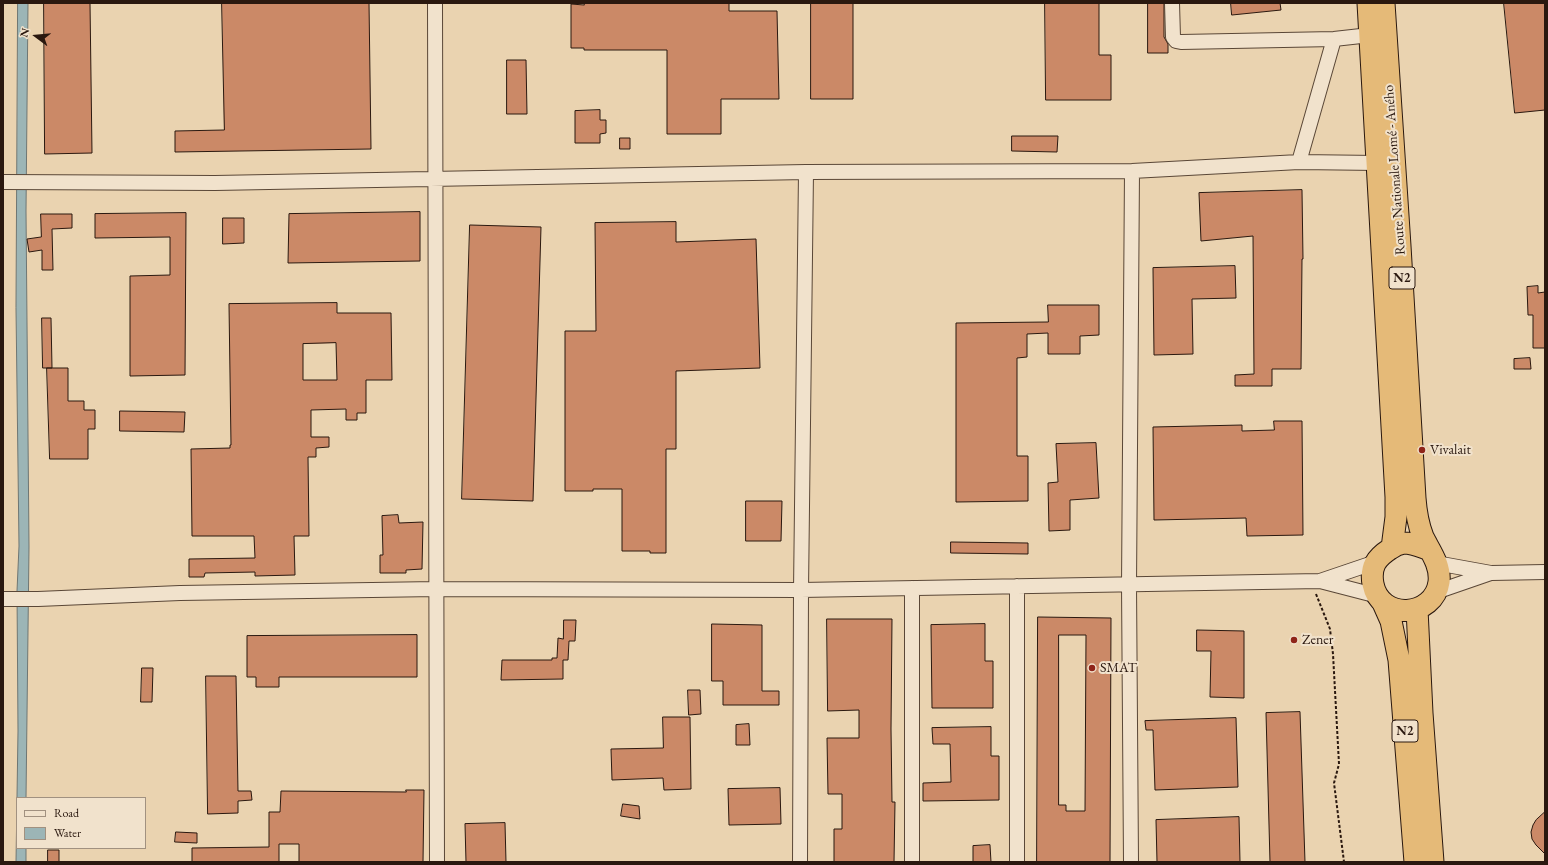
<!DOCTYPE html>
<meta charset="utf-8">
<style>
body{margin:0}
#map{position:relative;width:1548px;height:865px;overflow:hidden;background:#ead3b0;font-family:"EB Garamond",serif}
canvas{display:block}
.frame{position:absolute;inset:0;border:4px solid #2a180f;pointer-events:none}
.legend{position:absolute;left:16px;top:797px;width:130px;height:52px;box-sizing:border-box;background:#f1e2cc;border:1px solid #a19180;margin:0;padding:5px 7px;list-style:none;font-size:12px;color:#2a180f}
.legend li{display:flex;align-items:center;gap:8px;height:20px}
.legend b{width:20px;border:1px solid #a19180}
.north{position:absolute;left:16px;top:16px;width:40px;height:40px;-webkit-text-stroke:3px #f1e2cc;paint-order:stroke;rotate:286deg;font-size:11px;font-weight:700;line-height:16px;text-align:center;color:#2a180f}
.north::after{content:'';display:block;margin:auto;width:14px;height:18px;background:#2a180f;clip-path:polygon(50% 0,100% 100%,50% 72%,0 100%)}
</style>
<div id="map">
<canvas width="1548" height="865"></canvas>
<div class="frame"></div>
<ul class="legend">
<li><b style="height:5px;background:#f1e2cc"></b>Road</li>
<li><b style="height:11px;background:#9cb5b6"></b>Water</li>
</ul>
<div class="north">N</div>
</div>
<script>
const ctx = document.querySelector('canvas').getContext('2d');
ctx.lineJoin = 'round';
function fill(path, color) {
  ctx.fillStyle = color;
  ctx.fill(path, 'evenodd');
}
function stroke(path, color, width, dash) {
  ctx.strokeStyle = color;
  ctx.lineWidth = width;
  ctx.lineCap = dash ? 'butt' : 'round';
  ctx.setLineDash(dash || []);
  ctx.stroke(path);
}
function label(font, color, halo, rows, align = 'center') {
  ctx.font = font + ' "EB Garamond",serif';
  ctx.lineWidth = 4;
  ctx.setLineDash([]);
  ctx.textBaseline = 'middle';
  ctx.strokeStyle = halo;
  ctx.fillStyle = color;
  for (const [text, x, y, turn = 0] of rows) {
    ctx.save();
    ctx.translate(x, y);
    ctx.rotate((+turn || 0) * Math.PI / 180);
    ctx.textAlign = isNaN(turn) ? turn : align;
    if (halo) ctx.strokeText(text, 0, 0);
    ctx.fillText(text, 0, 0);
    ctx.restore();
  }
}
const water = new Path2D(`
 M18 3H28L26 211 29 547 26 798H17V848H26V862H16L18 731 17 591 19 546 16 308Z`);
const building = new Path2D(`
 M44 3H90L92 153 45 154Z
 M222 3H369L371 149 175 152V131L224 130Z
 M584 3H729V11H777L779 99H721V134H667V50H584V48H571V4L584 5Z
 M811 3H853V99H811Z
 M1045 3H1099V55H1111V100H1046Z
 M1148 3H1164V37L1168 44V53H1148Z
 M1231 3H1280L1281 10 1232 15Z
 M1504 3H1545V110L1515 113Z
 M507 60H526L527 114H507Z
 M600 110V120H606V133L600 134V143H575V111Z
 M1012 136H1058L1057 152 1012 151Z
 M620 138H630V149H620Z
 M1302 190 1303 259H1302L1301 369H1272V386H1235V375L1254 374 1253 236 1201 241 1199 193Z
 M420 212V261L288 263 289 214Z
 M186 213 185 375 130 376V276L170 275V237L95 238V214Z
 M41 214H72V228L52 229 53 270H42V250L29 252 27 239 41 237Z
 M223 218H244V243L223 244Z
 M676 222V242L756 239 760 368 676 371V449H666V553H650V551H622V489H593V491H565V331H596L595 223Z
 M470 225 541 227 533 501 462 499Z
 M1235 266 1236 298 1192 299 1193 354 1154 355 1153 268Z
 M1538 286V293L1545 292V348H1533V315H1528L1527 287Z
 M337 303V313H391L392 380H366V413H357V420H346V409L311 410V437H329V447L316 448V457H308L309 536H294L295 575 255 576V572L205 573 204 577H189V559L255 558 254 536H192L191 449 230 448V445H231L229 304ZM336 343 337 380H303V344Z
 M1048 305H1099V335L1080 336V354H1048V333L1027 334V357L1017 358V456H1028V501L956 502V323L1048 322Z
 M42 318H51L52 368H43Z
 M1530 358 1531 369H1514V359Z
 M47 368H68V401H84V410H95V429H88V459H50Z
 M120 411 185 412 184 432 120 431Z
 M1274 421H1302L1303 535 1247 536 1246 518 1154 520 1153 427 1242 425V431L1274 430Z
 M1096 443 1099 498 1070 500V530L1049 531 1048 483 1058 482 1056 444Z
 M746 501H782L781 541H746Z
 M398 515 399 523 423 522 422 569 406 570V573H380V555H383L382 516Z
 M951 542 1028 543V554L951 553Z
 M1038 617 1111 618 1110 862H1037ZM1059 635H1086L1085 811H1066V805H1059Z
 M827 619H892L891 729 892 802H895L894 862H834V829H842V794H828L827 738H859V710L828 711Z
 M564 620H576L575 641H569L568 660H563V679L501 680 502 660H552V658H557L558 638 563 639Z
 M712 624 762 625V691H779V705H723V681H712Z
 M985 624V661H993V708H932L931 625Z
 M1197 630 1244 631V698L1210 697 1211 651H1197Z
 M417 635V677H279V687H256V677H247V636Z
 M142 668H153L152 702H141Z
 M206 676H236L238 791H251L252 800 238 801V813L208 814Z
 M688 690H700L701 714 689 715Z
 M1300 712 1305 862H1270L1266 713Z
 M663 717H690L691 789 664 790 663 778 612 780 611 749 663 748Z
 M1236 718 1238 787 1155 790 1153 730H1146L1145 721Z
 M749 724 750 745H736V725Z
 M991 727V756H999V800L923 801V783L951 782 950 744H933L932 728Z
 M780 788 781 824 729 825 728 789Z
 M406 790H424L423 862H299V844H279V862H192V848L269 847V812H280L281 791 406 792Z
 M623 804 639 806 640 819 621 816Z
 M1545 812V854L1536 845 1532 839 1531 832 1533 825 1536 820Z
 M1239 817 1240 862H1157L1156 820Z
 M505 823 506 862H466L465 824Z
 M176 832 197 833V843L175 842Z
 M990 845 991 862H973V846Z
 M48 850H59V862H48Z`);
const path = new Path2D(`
 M1316 594 1330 629 1333 654 1339 764 1334 783 1344 862`);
const minor = new Path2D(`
 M435 3 437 862
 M1172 3 1173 37 1176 41 1181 42 1334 39 1370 35
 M1299 162 1334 39
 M3 182 215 183 806 172 1132 171 1299 162 1377 163
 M1436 563 1491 573 1545 572
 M1320 581 1376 562
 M1017 586V862
 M912 588V862
 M1436 592 1491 573
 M3 599H38L180 593 436 589 801 590 1320 581 1378 596
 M800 862 801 590 806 172
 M1131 862 1129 585 1132 171`);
const highway = new Path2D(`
 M1368 3 1396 497V517L1392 548
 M1384 3 1400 246 1415 498C1416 512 1418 524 1423 537 1430 551 1441 565 1439 582 1434 618 1380 621 1373 584 1370 567 1376 558 1390 549 1394 546 1398 544 1404 543 1413 543 1421 547 1430 550
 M1383 603 1391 621 1399 660 1415 862
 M1417 609 1422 713 1433 862`);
const markers = [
 [1422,450,4,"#8f2418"],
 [1294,640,4,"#8f2418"],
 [1092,668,4,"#8f2418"]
];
const shields = [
 [1402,278,26],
 [1405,731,26]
];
const shieldNames = [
 ["N2",1402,278],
 ["N2",1405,731]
];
const streetNames = [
 ["Route Nationale Lomé - Aného",1395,170,-94]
];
const poiNames = [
 ["Vivalait",1430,450],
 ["Zener",1302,640],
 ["SMAT",1100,668]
];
fill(water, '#9cb5b6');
stroke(water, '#6e7673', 1);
fill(building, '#cb8967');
stroke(building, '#2a180f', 1);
stroke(minor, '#5a4737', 16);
stroke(highway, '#2a180f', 23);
stroke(path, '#2a180f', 2, [3, 2]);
stroke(minor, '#f1e2cc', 14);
stroke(highway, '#e5ba78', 21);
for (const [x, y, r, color] of markers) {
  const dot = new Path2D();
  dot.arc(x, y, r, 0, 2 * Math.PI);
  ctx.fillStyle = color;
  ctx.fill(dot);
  stroke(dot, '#f1e2cc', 1.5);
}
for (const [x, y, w] of shields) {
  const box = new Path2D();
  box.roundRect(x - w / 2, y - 11, w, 22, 3);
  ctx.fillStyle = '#f1e2cc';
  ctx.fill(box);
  stroke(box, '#2a180f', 1);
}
label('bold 13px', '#2a180f', null, shieldNames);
label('14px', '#2a180f', '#f1e2cc', streetNames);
label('14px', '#2a180f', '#f1e2cc', poiNames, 'left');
</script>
